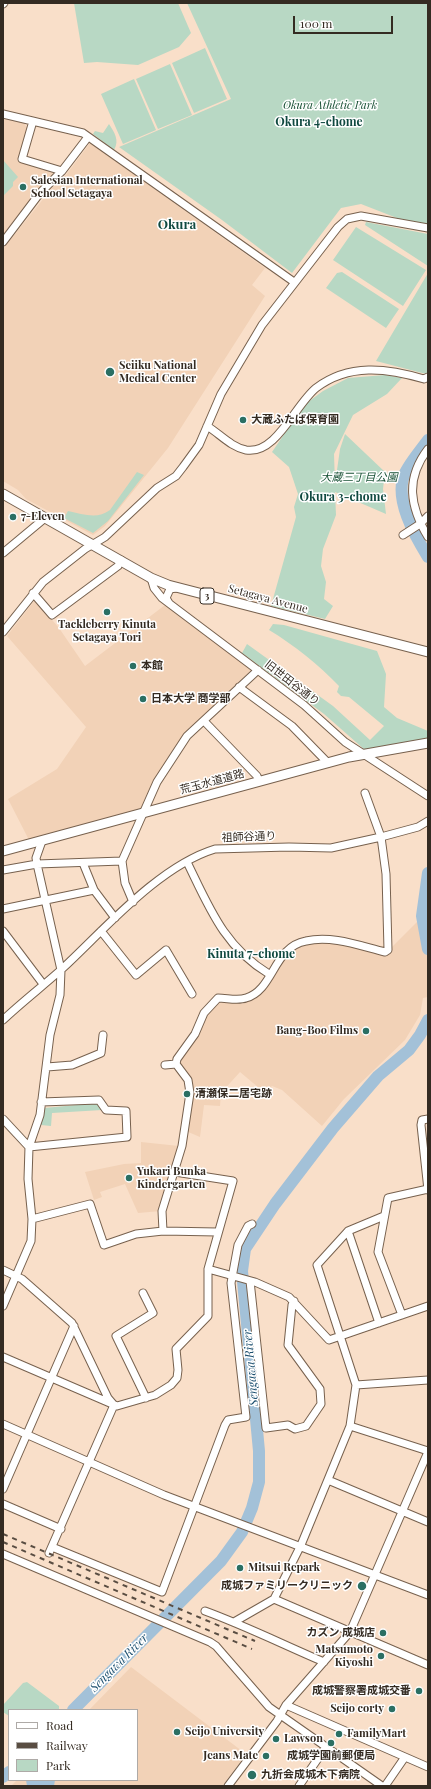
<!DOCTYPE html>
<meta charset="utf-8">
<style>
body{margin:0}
#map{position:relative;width:431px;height:1789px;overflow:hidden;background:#f9dfc9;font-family:"Playfair Display",serif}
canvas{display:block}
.frame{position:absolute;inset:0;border:4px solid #342b22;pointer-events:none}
.legend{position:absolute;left:8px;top:1709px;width:130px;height:72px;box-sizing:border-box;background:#fff;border:1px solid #aeaaa7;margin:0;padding:5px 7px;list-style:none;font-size:12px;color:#342b22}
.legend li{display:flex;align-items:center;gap:8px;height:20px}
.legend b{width:20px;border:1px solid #aeaaa7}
.scale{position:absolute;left:293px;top:16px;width:100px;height:18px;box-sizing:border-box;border:2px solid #342b22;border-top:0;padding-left:5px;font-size:12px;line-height:14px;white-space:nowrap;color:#342b22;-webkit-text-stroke:3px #fff;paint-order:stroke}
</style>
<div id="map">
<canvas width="431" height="1789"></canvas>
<div class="frame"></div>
<ul class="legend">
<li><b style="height:5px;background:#fff"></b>Road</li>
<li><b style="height:5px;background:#594d42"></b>Railway</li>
<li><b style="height:11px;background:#b8d8c4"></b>Park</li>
</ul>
<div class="scale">100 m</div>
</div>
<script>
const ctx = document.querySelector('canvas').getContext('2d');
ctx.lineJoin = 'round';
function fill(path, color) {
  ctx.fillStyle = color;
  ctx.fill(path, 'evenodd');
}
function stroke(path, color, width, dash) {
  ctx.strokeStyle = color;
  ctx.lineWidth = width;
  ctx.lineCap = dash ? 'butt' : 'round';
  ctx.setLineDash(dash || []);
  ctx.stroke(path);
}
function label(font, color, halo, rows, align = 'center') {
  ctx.font = font + ' "Playfair Display","Noto Sans JP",serif';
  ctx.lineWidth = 3;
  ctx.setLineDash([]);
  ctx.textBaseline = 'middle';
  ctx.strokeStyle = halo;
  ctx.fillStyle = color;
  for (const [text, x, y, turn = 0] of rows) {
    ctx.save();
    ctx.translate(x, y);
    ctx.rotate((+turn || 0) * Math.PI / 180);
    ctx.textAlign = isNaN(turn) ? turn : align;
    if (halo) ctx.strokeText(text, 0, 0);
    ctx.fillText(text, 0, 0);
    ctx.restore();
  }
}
const built = new Path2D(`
 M3 118 24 123 27 128 18 161 54 172 3 236Z
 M90 143 265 268 252 285 265 296 168 448 105 526 93 535 26 499 18 490 3 481V249L52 188 66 175Z
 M35 600 59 628 85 666 165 605 253 670 169 757 148 793 140 812 29 840 8 799 57 769 86 727 7 636Z
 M428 911V997L423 998 420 1015 405 1040 344 1099 322 1126 282 1090 272 1086 265 1093 240 1072 221 1093 220 1106 204 1105 200 1137 186 1131 191 1093 179 1064 205 1015 214 1004 232 1002 242 1004 255 998 264 989 271 975 290 950 306 943H333L384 955Z
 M141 1142 179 1146 161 1211 138 1213 125 1184 100 1192 102 1197 94 1200 85 1172 124 1164 141 1163Z
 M131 1667 246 1754 222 1786H11L17 1780H137V1710H89Z`);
const green = new Path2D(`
 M74 3H178L191 33 179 47 138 65 97 62 84 63Z
 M187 3H428V226L402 220 361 204 341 208 292 273 222 220 119 147 231 99Z
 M205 48 227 99 194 113 172 63Z
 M170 64 192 115 158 129 136 79Z
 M134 79 156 130 123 144 101 94Z
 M109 124C114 132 120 140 114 150L93 134 95 131 103 133Z
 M3 160 18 177 13 182V186L3 196Z
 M366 222 428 234V266L365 225Z
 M356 227 426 270 403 306 333 260Z
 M342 272 399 309 386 328 326 288 337 273Z
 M428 273V373L426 374 376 361Z
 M385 375 402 378 387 394 353 415 334 454 335 484 340 449 345 434 385 472 383 489 386 514 335 492 336 515 323 549 321 566 326 582 324 599 333 606 325 619 271 606 296 517 294 507 298 494 289 467 272 452 304 405 323 391 348 378Z
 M137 472 144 475 108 521 93 533 64 518 68 511C83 514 97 520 110 510Z
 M273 624 284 625 377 651 386 674 384 707 397 718 428 731V739L365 750 324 714 242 653 247 644 333 706 370 740 384 726 349 697 341 696 337 692 339 686C319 665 294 645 269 630Z
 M98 1103 102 1110 52 1113 51 1126 41 1125 44 1108Z
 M27 1682 59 1706V1709L9 1710V1716L3 1712V1705L23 1683Z`);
const water = new Path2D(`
 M26 1780H55L54 1786H27Z`);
const river = new Path2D(`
 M428 440C420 451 411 461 405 473 393 498 415 536 428 557
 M428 873 422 916 428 949
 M73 1710 221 1561 242 1532 252 1508 259 1482V1451L242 1271 245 1249 275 1204 333 1128 378 1076 409 1050 420 1035 428 1020
 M3 1777 9 1772`);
const minor = new Path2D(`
 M3 4 4 3
 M3 114 83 133 294 282
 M33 121 22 159 62 171
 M3 242 40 193 62 171 88 137
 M207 426C220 434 231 447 246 450 276 455 295 405 316 388 349 363 387 368 424 379L428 377
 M428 449C405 479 410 507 428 537
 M403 535 420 524 428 516
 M3 553 45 518
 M151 578 154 588 162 598 304 705 345 742 428 796
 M33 593 52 615 118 566 121 560
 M169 603 166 598 170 589 176 588
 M3 632 43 582 85 549 105 537 157 488 176 476 183 467 199 445 221 394 262 325 338 227 347 219 361 216 428 228
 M239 687 292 726 328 763
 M204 721 257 776 259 781
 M187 862C209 907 224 947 269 974
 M83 863 94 890 115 918
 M3 870 37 864 122 861
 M133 902 125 883 122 861 157 782 187 736 258 670
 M3 909 94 890
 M3 931 43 984
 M101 931 136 975 166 950 192 994
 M3 1020C22 1002 43 986 63 968 105 929 159 866 215 849L289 847 331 848 381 837 418 827 428 821
 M165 1065 176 1064
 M47 1067 72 1065 101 1053 103 1035
 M3 1119 29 1147 127 1137 126 1111 106 1110 99 1100 41 1102
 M428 1119 422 1120 421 1125 428 1190
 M32 1219 90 1204 104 1245 136 1234 163 1231 217 1232
 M163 1231 162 1211 182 1146 190 1093 188 1080 176 1064 177 1059 195 1034 204 1013 218 998C227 998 238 1001 246 998 274 990 273 947 306 941 332 935 360 946 385 952L388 950 386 874 381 837 365 793
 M348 1231 379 1323
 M208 1269 255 1282 289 1297 329 1340 428 1306
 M3 1270 22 1279 72 1323 108 1398 114 1405 49 1553
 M250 1281 266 1428 288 1425 295 1429 306 1426 321 1404 320 1389 288 1345 292 1305 294 1301
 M143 1293 153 1313 116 1336 146 1398
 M3 1306 31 1241 32 1219 28 1179 29 1147 40 1115 50 1035 60 995 61 970 37 864 36 858 42 841
 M402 1315 378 1252 388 1198 428 1189
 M3 1357 117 1406 155 1395 171 1385 177 1378 178 1370 176 1349 208 1316V1269L233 1181 175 1172
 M356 1385 428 1380
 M3 1424 164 1495 428 1595
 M350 1426 428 1451
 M328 1480 428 1522
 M3 1489 74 1326
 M3 1504 61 1529
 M52 1547 162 1592 225 1425 228 1420 246 1417 231 1283 238 1245 248 1226 252 1224
 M3 1554 210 1642 216 1646 269 1707 382 1786
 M274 1599 428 1665
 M205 1611C246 1626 284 1645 324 1662
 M234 1622 274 1599 301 1545 350 1426 356 1385 317 1265 348 1231 384 1216
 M286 1705 428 1767
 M228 1786 277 1721 286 1705 350 1632 428 1452
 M299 1786 326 1747
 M385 1786 405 1757`);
const major = new Path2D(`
 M3 494 151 578 168 585 428 652
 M3 851 349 757 428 743`);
const rail = new Path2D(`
 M3 1534 255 1641
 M3 1542 252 1649`);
const markers = [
 [23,187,4,"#2b6f63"],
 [110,372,5,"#2b6f63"],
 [243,420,4,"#2b6f63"],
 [13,517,4,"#2b6f63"],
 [107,612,4,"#2b6f63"],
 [133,666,4,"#2b6f63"],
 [143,699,4,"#2b6f63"],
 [366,1031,4,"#2b6f63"],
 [187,1094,4,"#2b6f63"],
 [129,1178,4,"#2b6f63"],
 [240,1568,4,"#2b6f63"],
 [362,1586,5,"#2b6f63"],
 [383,1633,4,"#2b6f63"],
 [381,1656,4,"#2b6f63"],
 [419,1691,4,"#2b6f63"],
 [392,1709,4,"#2b6f63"],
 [177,1732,4,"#2b6f63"],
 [339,1734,4,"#2b6f63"],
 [276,1739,4,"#2b6f63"],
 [331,1743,4,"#2b6f63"],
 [266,1756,4,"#2b6f63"],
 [252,1775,5,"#2b6f63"]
];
const shields = [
 [207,596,14]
];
const shieldNames = [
 ["3",207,596]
];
const parkNames = [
 ["Okura Athletic Park",330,106],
 ["大蔵三丁目公園",359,478]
];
const poiNames = [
 ["Salesian International",31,181],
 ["School Setagaya",31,194],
 ["Seiiku National",119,366],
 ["Medical Center",119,379],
 ["大蔵ふたば保育園",251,420],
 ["7-Eleven",21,517],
 ["Tackleberry Kinuta",107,625,"center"],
 ["Setagaya Tori",107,638,"center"],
 ["本館",141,666],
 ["日本大学 商学部",151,699],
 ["Bang-Boo Films",358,1031,"right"],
 ["清瀬保二居宅跡",195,1094],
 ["Yukari Bunka",137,1172],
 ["Kindergarten",137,1185],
 ["Mitsui Repark",248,1568],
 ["成城ファミリークリニック",353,1586,"right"],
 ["カズン 成城店",375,1633,"right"],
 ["Matsumoto",373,1650,"right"],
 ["Kiyoshi",373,1663,"right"],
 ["成城警察署成城交番",411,1691,"right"],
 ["Seijo corty",384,1709,"right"],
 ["Seijo University",185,1732],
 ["FamilyMart",347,1734],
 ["Lawson",284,1739],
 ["Jeans Mate",258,1756,"right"],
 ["成城学園前郵便局",331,1756,"center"],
 ["九折会成城木下病院",261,1775]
];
const streetNames = [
 ["Setagaya Avenue",268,599,15],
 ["旧世田谷通り",292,683,38],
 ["荒玉水道道路",212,782,-15],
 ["祖師谷通り",249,837,-2]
];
const neighbourhoodNames = [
 ["Okura 4-chome",319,122],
 ["Okura 3-chome",343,497],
 ["Kinuta 7-chome",251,954]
];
const waterNames = [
 ["Sengawa River",251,1368,-95],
 ["Sengawa River",119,1663,-45]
];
const quarterNames = [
 ["Okura",177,225]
];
fill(built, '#f2d2b7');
fill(green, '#b8d8c4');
fill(water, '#a3c1d8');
stroke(river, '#a3c1d8', 12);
stroke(minor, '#77614e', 9);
stroke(major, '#77614e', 11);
stroke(minor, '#fff', 7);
stroke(major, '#fff', 9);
stroke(rail, '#594d42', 2, [5, 5]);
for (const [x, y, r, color] of markers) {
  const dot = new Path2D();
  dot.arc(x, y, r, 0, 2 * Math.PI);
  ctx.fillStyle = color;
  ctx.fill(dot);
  stroke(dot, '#fff', 1.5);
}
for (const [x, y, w] of shields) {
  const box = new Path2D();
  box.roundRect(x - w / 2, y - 8, w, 16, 3);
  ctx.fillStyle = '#fff';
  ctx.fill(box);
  stroke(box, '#342b22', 1);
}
label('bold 10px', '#342b22', null, shieldNames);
label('italic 11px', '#185135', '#fff', parkNames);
label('bold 11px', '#342b22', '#fff', poiNames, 'left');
label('11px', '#342b22', '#fff', streetNames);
label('bold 12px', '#104940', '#fff', neighbourhoodNames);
label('italic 12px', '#1c4f6f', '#fff', waterNames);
label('bold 13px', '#104940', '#fff', quarterNames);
</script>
